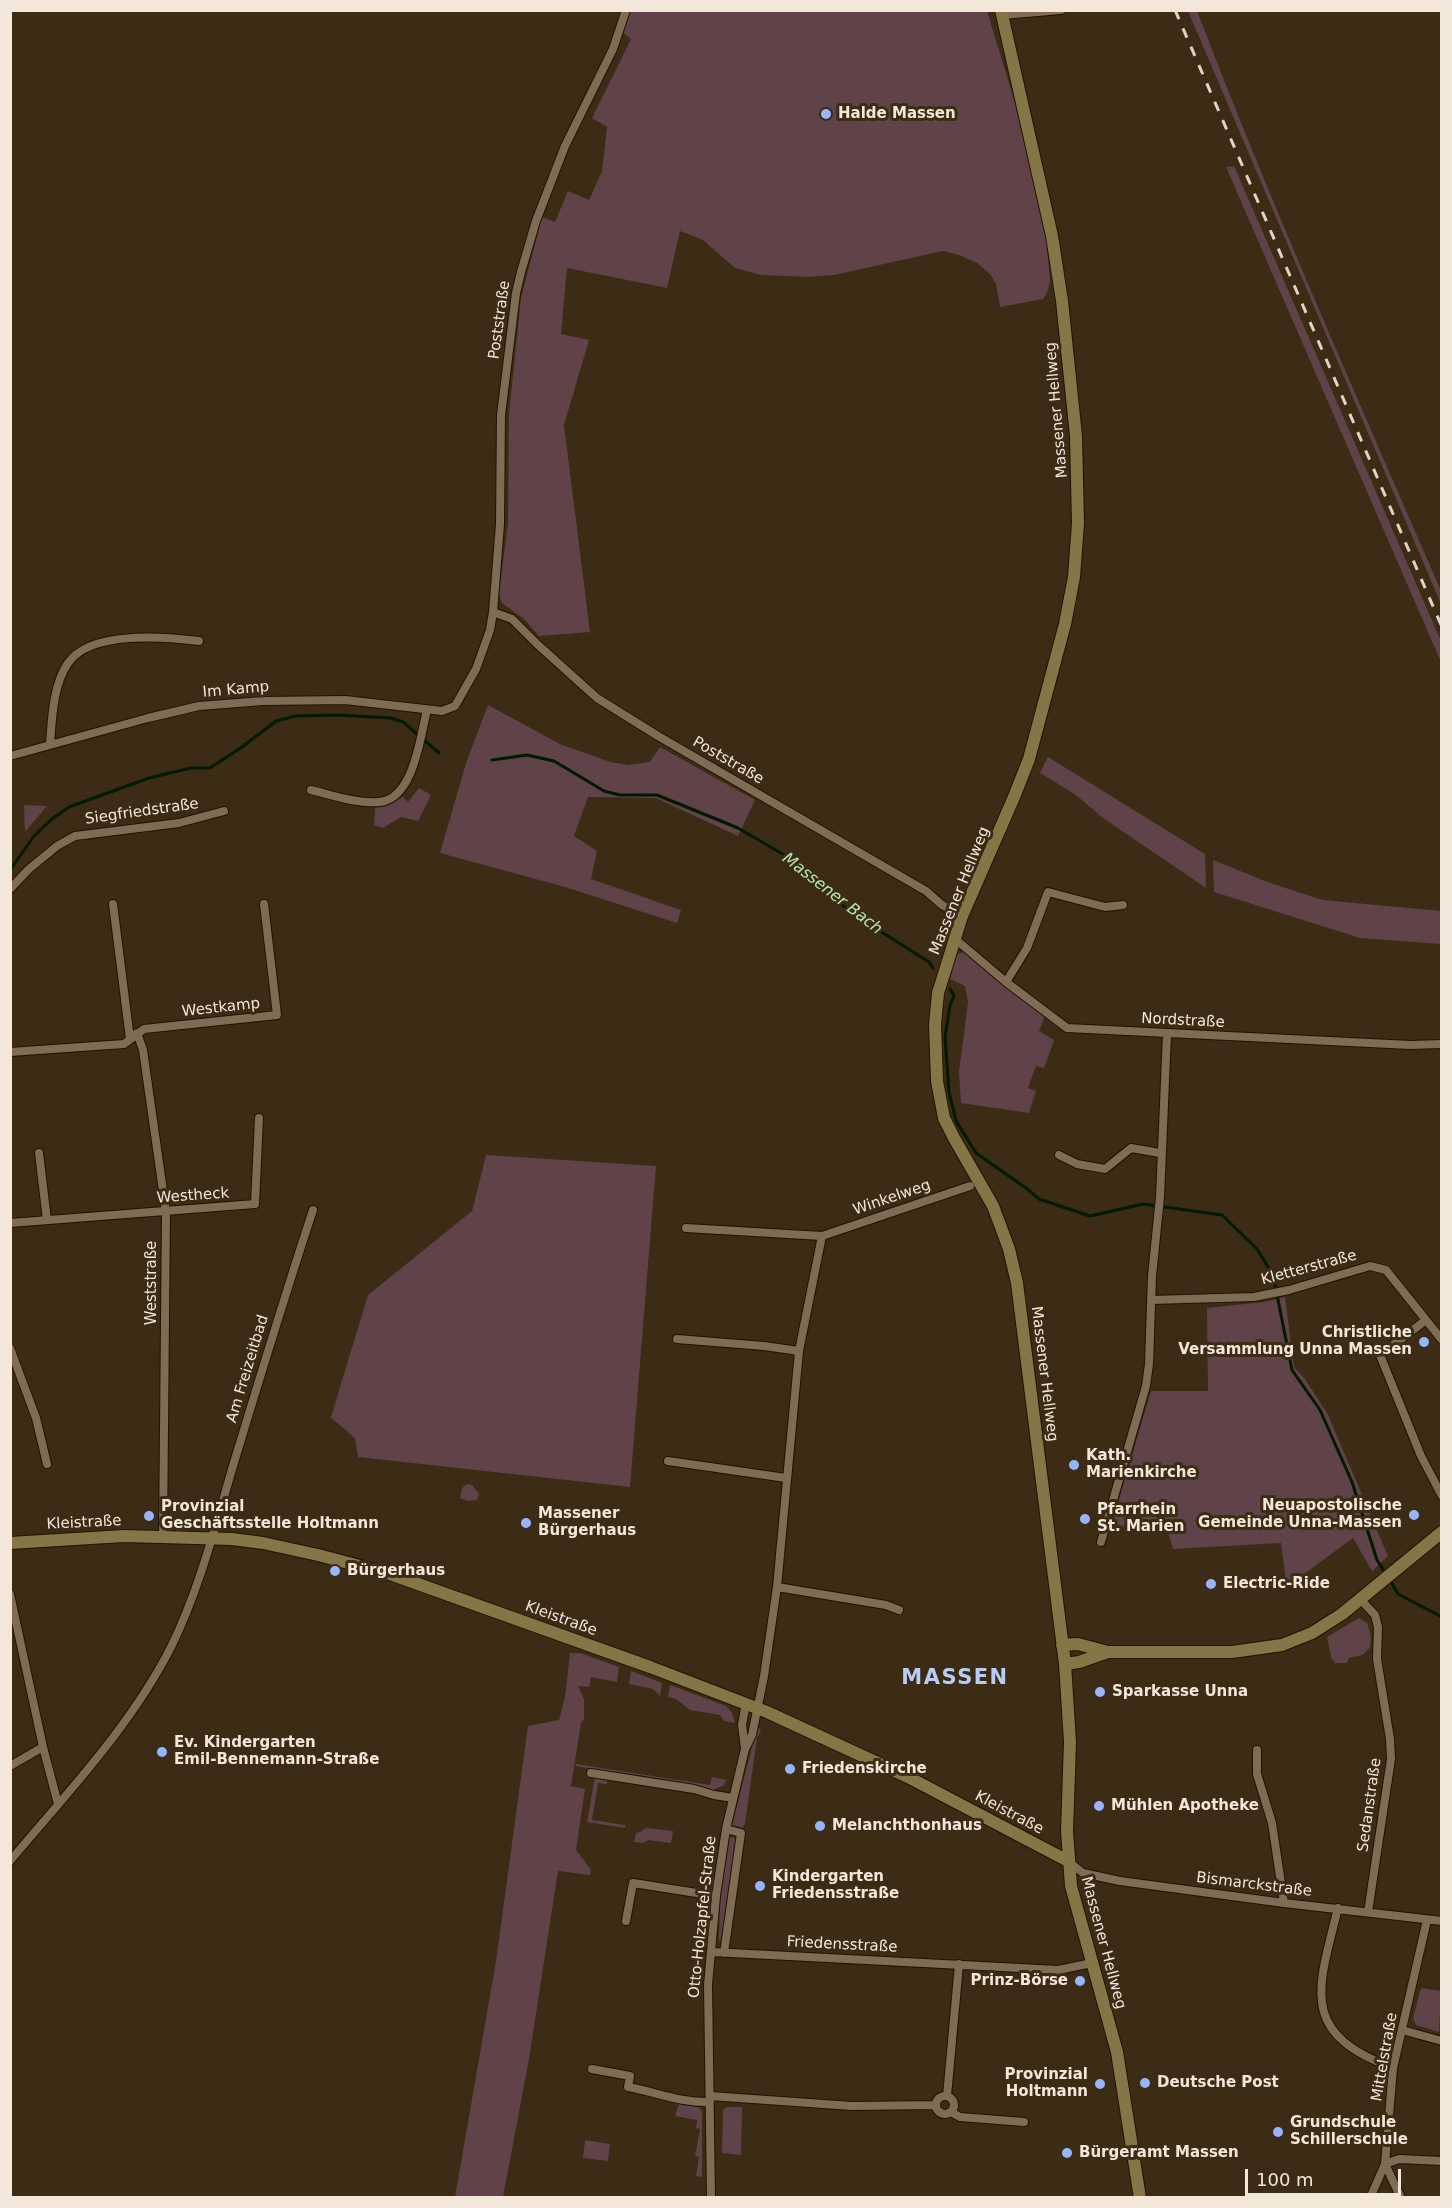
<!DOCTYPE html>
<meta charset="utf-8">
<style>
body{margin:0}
#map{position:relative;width:1452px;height:2208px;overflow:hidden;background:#3c2b15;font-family:"DejaVu Sans",sans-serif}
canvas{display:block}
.frame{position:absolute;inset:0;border:12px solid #f2e7d9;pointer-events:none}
.scale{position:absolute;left:1245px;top:2169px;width:156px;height:27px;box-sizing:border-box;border:3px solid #f2e7d9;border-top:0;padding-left:8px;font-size:18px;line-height:21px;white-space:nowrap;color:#f2e7d9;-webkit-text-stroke:4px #3c2b15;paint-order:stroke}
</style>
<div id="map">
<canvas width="1452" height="2208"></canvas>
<div class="frame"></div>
<div class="scale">100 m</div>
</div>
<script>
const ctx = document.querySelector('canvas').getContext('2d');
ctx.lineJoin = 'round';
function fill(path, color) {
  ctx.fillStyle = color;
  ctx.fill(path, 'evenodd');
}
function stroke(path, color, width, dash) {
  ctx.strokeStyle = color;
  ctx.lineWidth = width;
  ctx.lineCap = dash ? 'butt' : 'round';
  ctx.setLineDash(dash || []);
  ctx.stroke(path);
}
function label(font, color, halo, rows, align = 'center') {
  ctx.font = font + ' "DejaVu Sans",sans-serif';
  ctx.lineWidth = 6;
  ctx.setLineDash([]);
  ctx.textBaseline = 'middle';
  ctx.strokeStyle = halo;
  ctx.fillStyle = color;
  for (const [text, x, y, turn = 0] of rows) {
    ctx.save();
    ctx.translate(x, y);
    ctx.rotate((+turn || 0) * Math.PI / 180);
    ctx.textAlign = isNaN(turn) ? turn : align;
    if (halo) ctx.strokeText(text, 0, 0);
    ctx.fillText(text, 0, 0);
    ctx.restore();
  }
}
const green = new Path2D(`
 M630 11H987L1015 103 1046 233 1050 281 1047 293 1043 299 1000 307 996 284 990 274 977 263 959 255 943 251 834 275 806 277 761 275 735 268 703 240 680 231 667 288 567 268 561 334 589 340 564 425 590 632 539 636 524 619 502 603 499 594 508 523 509 415 521 298 542 217 555 222 568 191 589 200 602 171 607 127 592 118 631 39 623 33Z
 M1188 11H1197C1272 207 1358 399 1441 591V604Z
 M1234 166 1441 641V662L1226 167Z
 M488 705 560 744 610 762 628 765 650 762 660 747 755 800 738 836 656 798 588 797 574 836 597 851 591 879 681 910 677 923 565 887 440 853 467 760Z
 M1048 757 1205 854 1206 888 1103 818 1076 795 1040 773Z
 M419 788 431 795 418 821 401 817 383 828 374 825 375 808 387 806 403 797 408 802Z
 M24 805 47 806 25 832Z
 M1213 860 1270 883 1323 900 1441 911V944L1360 938 1214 892Z
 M963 952 1045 1016 1039 1031 1054 1040 1044 1068 1036 1066 1028 1088 1036 1091 1029 1113 961 1103 959 1072 968 1002 965 986 950 979 956 955Z
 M486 1155 656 1166 630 1487 358 1457 355 1438 329 1416 331 1417 368 1295 472 1211Z
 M1285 1297 1294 1367 1305 1379 1328 1415 1388 1556 1372 1571 1353 1538 1292 1583H1286L1281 1543 1173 1549 1168 1532 1123 1526 1112 1523 1151 1391H1208L1207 1308 1264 1302Z
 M467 1484 472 1485 479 1494 477 1500 468 1501 460 1498 462 1488Z
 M1359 1618 1367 1623 1371 1636 1370 1648 1362 1655 1349 1658 1347 1663H1335L1331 1657 1327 1637Z
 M570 1653H580L619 1667 617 1682 591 1677 589 1687 578 1686 584 1699V1719L581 1723 571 1786 585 1789 576 1850 591 1870 590 1875 558 1871 529 2059 503 2197H455L496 1961 528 1726 559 1720 565 1697Z
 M631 1671 662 1683 660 1696 653 1689 629 1684Z
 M670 1685 726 1706 732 1713 735 1723 724 1721 720 1715 690 1710 676 1699 668 1697Z
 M757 1727 761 1730 757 1738 745 1823 743 1828 732 1825Z
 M576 1764 710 1785 712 1777 726 1780 724 1785 715 1789 714 1791C670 1777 622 1774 575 1766Z
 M595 1777 607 1779V1784L598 1783 592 1820 625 1825V1828L587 1822Z
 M646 1828 673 1831 671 1843 648 1840 643 1843 634 1842 636 1833 640 1832Z
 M729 1837 736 1838 737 1840 721 1940H719L720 1897Z
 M1421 1988 1441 1991 1439 2032 1416 2025 1413 2018Z
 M679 2104 698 2107 702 2111V2177L696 2176 699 2157 695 2156 700 2129 696 2128 697 2120 675 2116Z
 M727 2107H742L741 2155 722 2153 723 2110Z
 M585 2140 610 2144 608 2161 583 2158Z`);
const stream = new Path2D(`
 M492 760 527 755 554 761 604 791 620 795H657L738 828 786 856 796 870 830 894 850 912 929 962 933 968
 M10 870 34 836 52 819 69 807 149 778 191 768H210L242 747 276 721 295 716 338 715 391 718 403 722 439 753
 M950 989 954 996 950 1005 945 1037 949 1092 956 1121 976 1153 1026 1188 1039 1199 1090 1216 1143 1204 1222 1215 1257 1249 1273 1275 1292 1370 1320 1410 1352 1482 1377 1560 1386 1574
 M1390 1580 1398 1594 1442 1617`);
const minor = new Path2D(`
 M1002 15 1061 10
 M493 612 512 619 537 644 597 698 658 736 926 891 942 905 962 916
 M50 744C52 718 53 685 68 663 91 630 164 637 199 641
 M10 756 148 718 199 706 263 701 345 700 442 711 455 706 476 669 490 630 493 612 500 524 501 415 516 293 521 272 536 221 565 146 613 49 626 10
 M311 790C332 795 357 804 379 802 414 799 420 737 427 710
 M10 889 29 869 57 846 75 836 179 823 224 811
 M113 904 130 1039
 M954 938 1006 982 1067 1028 1410 1045 1442 1044
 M1006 982 1027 948 1048 892 1105 907 1123 905
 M137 1033 143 1050 166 1212 163 1536
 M10 1052 124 1044 144 1029 277 1015 264 904
 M39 1153 47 1220
 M1059 1155 1077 1164 1105 1169 1131 1148 1160 1153
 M10 1223 255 1204 259 1118
 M686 1228 822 1236
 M1151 1300 1254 1297 1289 1290 1370 1266 1386 1270 1442 1340
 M1426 1320 1380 1355 1421 1456 1442 1496
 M677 1339 764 1346 799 1351
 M10 1348 36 1418 47 1464
 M668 1461 786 1478
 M1101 1542 1146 1386 1149 1364 1152 1276 1160 1197 1167 1034
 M777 1587 886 1605 899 1610
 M10 1594 43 1747 58 1804
 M1361 1600 1375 1615 1378 1627 1377 1659 1390 1739 1391 1759 1368 1912
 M745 1749 742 1725 746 1703
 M1257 1750V1774L1272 1823 1284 1903
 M10 1766 43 1747
 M591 1773 694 1789 714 1795 733 1798
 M10 1861C67 1793 131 1726 171 1647 199 1590 215 1527 233 1466 259 1380 285 1295 313 1210
 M1068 1861 1083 1873 1120 1881 1284 1903 1442 1921
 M1338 1908C1318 1989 1298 2033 1393 2068
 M626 1921 633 1883 716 1896
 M712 1952 1058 1970 1092 1963
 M724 1953 741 1833 726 1829
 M1402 2030 1442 2041
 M592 2069 630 2076 628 2087C656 2092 681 2103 710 2102
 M936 2105a9 9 0 1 1 18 0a9 9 0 1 1-18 0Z
 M710 2096 852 2106 936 2105
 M947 2096 959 1964
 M951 2112 960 2117 1024 2122
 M1385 2164 1399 2159 1442 2161
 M1385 2164 1401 2198
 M711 2198 708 1985 716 1896 726 1829 745 1749 752 1735 764 1676 777 1587 799 1351 822 1236 970 1186
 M1370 2198 1385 2164 1393 2068 1427 1920`);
const secondary = new Path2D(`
 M1001 10 1052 236 1062 301 1076 436 1078 523 1074 577 1065 624 1029 759 1014 797 962 916 938 993 935 1025 937 1081 944 1118 954 1138 993 1206 1009 1249 1017 1283 1065 1664 1070 1742 1067 1831 1071 1886 1117 2052 1140 2198
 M10 1543 124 1536 232 1539 263 1543 318 1555 390 1574 650 1667 767 1712 908 1777 1068 1861
 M1062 1645 1078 1644 1108 1652H1232L1282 1645 1312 1633 1342 1614 1442 1532
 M1065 1664 1079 1662 1108 1652`);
const rail = new Path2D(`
 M1175 10 1442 627`);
const markers = [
 [826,114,6,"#95b6fd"],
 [1424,1342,6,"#95b6fd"],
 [1074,1465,6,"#95b6fd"],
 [1414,1515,6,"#95b6fd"],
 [149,1516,6,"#95b6fd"],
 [1085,1519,6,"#95b6fd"],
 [526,1523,6,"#95b6fd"],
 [335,1571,6,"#95b6fd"],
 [1211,1584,6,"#95b6fd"],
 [1100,1692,6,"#95b6fd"],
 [162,1752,6,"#95b6fd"],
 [790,1769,6,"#95b6fd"],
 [1099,1806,6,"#95b6fd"],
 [820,1826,6,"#95b6fd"],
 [760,1886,6,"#95b6fd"],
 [1080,1981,6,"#95b6fd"],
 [1145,2083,6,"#95b6fd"],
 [1100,2084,6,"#95b6fd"],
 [1278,2132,6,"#95b6fd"],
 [1067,2153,6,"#95b6fd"]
];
const poiNames = [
 ["Halde Massen",838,114],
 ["Christliche",1412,1333,"right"],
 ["Versammlung Unna Massen",1412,1350,"right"],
 ["Kath.",1086,1456],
 ["Marienkirche",1086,1473],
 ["Neuapostolische",1402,1506,"right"],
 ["Gemeinde Unna-Massen",1402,1523,"right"],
 ["Provinzial",161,1507],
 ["Geschäftsstelle Holtmann",161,1524],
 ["Pfarrhein",1097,1510],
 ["St. Marien",1097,1527],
 ["Massener",538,1514],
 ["Bürgerhaus",538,1531],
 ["Bürgerhaus",347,1571],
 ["Electric-Ride",1223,1584],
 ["Sparkasse Unna",1112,1692],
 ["Ev. Kindergarten",174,1743],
 ["Emil-Bennemann-Straße",174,1760],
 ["Friedenskirche",802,1769],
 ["Mühlen Apotheke",1111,1806],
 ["Melanchthonhaus",832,1826],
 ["Kindergarten",772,1877],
 ["Friedensstraße",772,1894],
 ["Prinz-Börse",1068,1981,"right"],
 ["Provinzial",1088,2075,"right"],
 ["Holtmann",1088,2092,"right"],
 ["Deutsche Post",1157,2083],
 ["Grundschule",1290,2123],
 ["Schillerschule",1290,2140],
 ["Bürgeramt Massen",1079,2153]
];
const streetNames = [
 ["Poststraße",500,320,-82],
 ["Massener Hellweg",1057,410,-95],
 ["Im Kamp",236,690,-5],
 ["Poststraße",728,761,30],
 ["Siegfriedstraße",142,812,-8],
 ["Massener Hellweg",960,891,-68],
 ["Westkamp",221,1008,-6],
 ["Nordstraße",1183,1021,3],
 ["Westheck",193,1196,-4],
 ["Winkelweg",892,1198,-19],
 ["Kletterstraße",1309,1268,-15],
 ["Weststraße",152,1283,-90],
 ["Am Freizeitbad",248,1369,-73],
 ["Massener Hellweg",1044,1374,83],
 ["Kleistraße",84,1523,-3],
 ["Kleistraße",561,1619,20],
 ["Sedanstraße",1370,1805,-82],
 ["Kleistraße",1009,1813,28],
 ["Bismarckstraße",1254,1885,7],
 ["Otto-Holzapfel-Straße",703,1917,-84],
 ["Massener Hellweg",1103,1943,75],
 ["Friedensstraße",842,1945,3],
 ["Mittelstraße",1385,2057,-80]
];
const waterNames = [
 ["Massener Bach",832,894,38]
];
const districtNames = [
 ["MASSEN",955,1679]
];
fill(green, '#5f4349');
stroke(stream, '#011a00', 3);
stroke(minor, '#221300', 10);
stroke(secondary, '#221300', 14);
stroke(minor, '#7f6c54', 8);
stroke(secondary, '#857647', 12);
stroke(rail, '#dfd4c5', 3, [10, 10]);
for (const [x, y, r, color] of markers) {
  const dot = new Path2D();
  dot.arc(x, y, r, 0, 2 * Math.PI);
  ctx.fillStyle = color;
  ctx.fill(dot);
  stroke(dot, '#3c2b15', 2);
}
label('bold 15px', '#f2e7d9', '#3c2b15', poiNames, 'left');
label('15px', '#f2e7d9', '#3c2b15', streetNames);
label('italic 16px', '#b5e7ab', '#3c2b15', waterNames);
ctx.letterSpacing = '1.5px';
label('bold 21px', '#b9ccf4', '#3c2b15', districtNames);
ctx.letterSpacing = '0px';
</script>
